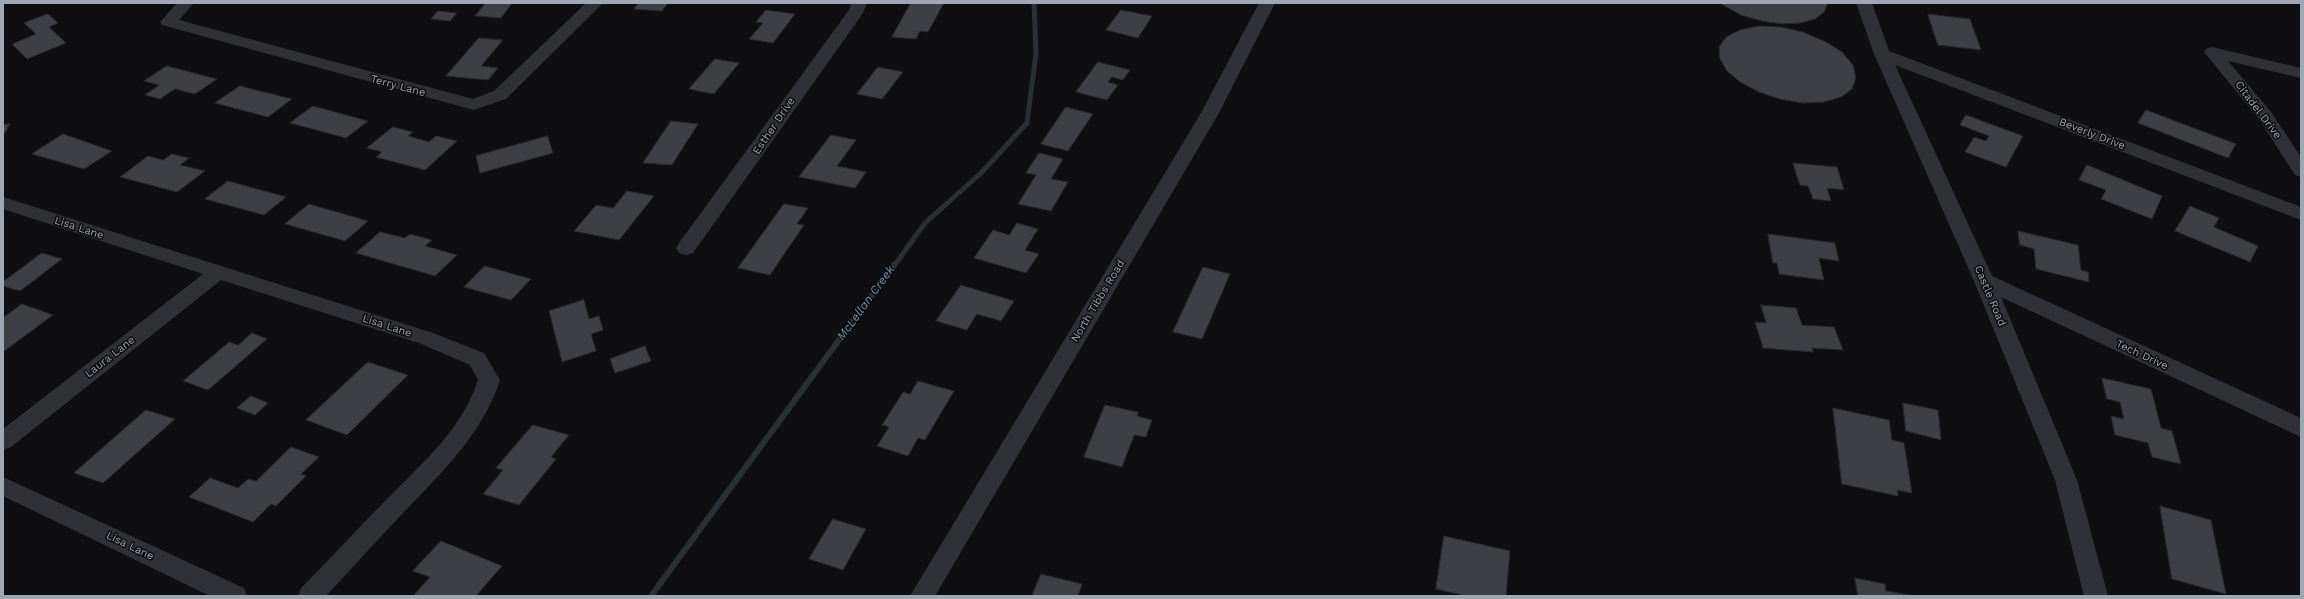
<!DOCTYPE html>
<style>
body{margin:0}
#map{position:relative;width:2304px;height:599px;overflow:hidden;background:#0f0f11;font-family:"Work Sans",sans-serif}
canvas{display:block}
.frame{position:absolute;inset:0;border:4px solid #a0a6b2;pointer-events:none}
</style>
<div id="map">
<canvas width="2304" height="599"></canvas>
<div class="frame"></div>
</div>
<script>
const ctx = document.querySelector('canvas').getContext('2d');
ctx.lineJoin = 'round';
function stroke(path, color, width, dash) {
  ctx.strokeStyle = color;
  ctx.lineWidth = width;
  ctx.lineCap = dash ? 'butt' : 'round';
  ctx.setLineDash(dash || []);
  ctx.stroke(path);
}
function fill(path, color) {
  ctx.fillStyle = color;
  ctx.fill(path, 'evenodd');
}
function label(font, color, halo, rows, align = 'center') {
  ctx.font = font + ' "Work Sans",sans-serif';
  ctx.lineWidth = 3;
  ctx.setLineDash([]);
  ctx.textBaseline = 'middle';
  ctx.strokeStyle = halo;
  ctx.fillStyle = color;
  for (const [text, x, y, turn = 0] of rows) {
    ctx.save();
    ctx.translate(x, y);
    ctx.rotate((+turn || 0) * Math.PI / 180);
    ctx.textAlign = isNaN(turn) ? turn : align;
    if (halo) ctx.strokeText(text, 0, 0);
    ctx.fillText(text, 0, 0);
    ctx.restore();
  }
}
const streamFar1 = new Path2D(`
 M894 266 925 223 981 173 1027 123 1036 53 1034 3`);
const stream = new Path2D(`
 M651 596 894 265`);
const building = new Path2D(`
 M486 3H512L501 18 475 16Z
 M639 3H668L662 11 634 9Z
 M911 3H944L928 32 920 31 916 39 892 37Z
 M1720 3H1828L1824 12 1815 19 1800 23 1782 24 1762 21 1741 15Z
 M766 10 795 14 773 43 749 39 763 23 756 22Z
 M1121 10 1152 16 1138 38 1106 30Z
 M438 11 457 13 450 21 431 19Z
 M48 14 58 23 49 27 66 43 27 59 12 44 36 34 24 23Z
 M1928 14 1970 19 1981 50 1938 45Z
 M1759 26 1781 27 1803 32 1824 41 1842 52 1853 65 1856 78 1852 89 1841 97 1824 102 1803 103 1780 99 1759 92 1740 82 1727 71 1720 59 1719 47 1726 37 1740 30Z
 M479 38 503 40 481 66 498 68 488 80 446 76Z
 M715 59 739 63 714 94 689 89Z
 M1098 62 1130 70 1123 80 1112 77 1108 82 1118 85 1107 100 1076 92Z
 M167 66 217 79 195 94 175 89 160 99 145 95 159 85 144 81Z
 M878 67 903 72 882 99 857 94Z
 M240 86 292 99 268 117 215 103Z
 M313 106 368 121 346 138 290 123Z
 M1066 107 1093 114 1068 151 1041 144Z
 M2146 110 2236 144 2228 158 2138 123Z
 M1966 115 2023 136 2006 167 1965 152 1974 137 1986 141 1989 136 1960 125Z
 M671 121 698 124 672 165 643 163Z
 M10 124 3 136V125Z
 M393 127 413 132 408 136 429 142 436 136 457 141 425 170 376 157 382 152 367 148Z
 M63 134 112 151 84 169 32 154Z
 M831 135 856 140 837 166 866 172 855 188 799 177Z
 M548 136 553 153 480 173 476 156Z
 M1039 153 1063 159 1051 179 1068 182 1051 211 1018 204 1036 175 1026 173Z
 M172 154 189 158 180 165 205 171 177 192 120 177 148 156 163 160Z
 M1793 163 1837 167 1844 190 1827 188 1831 201 1813 199 1808 186 1800 185Z
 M2087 165 2162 196 2152 219 2101 199 2106 190 2079 180Z
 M228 181 286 197 264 215 205 199Z
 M627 191 654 196 619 240 574 231 596 205 613 208Z
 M309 204 368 221 345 241 285 224Z
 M784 204 808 208 797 224 804 225 770 275 738 268Z
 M2190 206 2219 218 2214 227 2258 246 2250 262 2175 231Z
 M1017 223 1038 229 1025 250 1039 254 1026 273 974 258 993 230 1009 235Z
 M2018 231 2078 245 2081 270 2088 272 2089 282 2036 269 2034 249 2020 245Z
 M380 232 405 238 410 234 432 240 425 246 457 255 435 276 356 253Z
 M1768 234 1835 243 1839 261 1819 258 1824 280 1779 274 1777 263H1773Z
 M42 253 62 259 20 291 3 286V282Z
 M485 266 531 279 511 300 464 287Z
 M1203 267 1230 274 1202 339 1173 332Z
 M961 285 1014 301 1001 321 977 314 967 330 936 321Z
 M584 300 589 319 599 316 603 330 591 334 596 351 562 362 549 311Z
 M22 304 53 315 3 352V318Z
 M1761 305 1796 308 1802 325 1834 327 1843 350 1812 348 1813 352 1763 348 1755 322 1766 323Z
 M252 333 267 339 208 390 183 381 229 342 238 345Z
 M645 346 651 361 615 373 610 359Z
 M368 362 408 375 347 435 306 420Z
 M2102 378 2151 389 2161 428 2172 431 2181 464 2152 457 2148 443 2115 435 2111 416 2124 419 2120 402 2107 399Z
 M918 381 954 391 925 440 918 438 908 456 877 446 889 427 882 425 903 392 910 394Z
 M251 396 268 403 255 415 237 408Z
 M1903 403 1938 410 1941 440 1906 431Z
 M1105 405 1138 412 1137 416 1152 420 1146 437 1134 435 1122 467 1084 457Z
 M1833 408 1889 420 1892 440 1904 443 1912 493 1897 490 1898 496 1842 484Z
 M146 410 175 419 103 483 74 473Z
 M533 425 569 435 551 457 556 459 519 505 483 494 503 470 496 468Z
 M291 447 319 457 301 474 306 476 276 506 271 504 253 522 189 497 210 478 238 488 248 479 256 481Z
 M2160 506 2211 520 2226 594 2172 579Z
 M833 519 866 529 843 570 809 559Z
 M1444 536 1510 551 1506 596H1467L1436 589Z
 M441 541 502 566 476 596H413L430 577 413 571Z
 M1041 574 1082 584 1078 596H1032Z
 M1855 578 1885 584 1886 591 1915 596H1858Z`);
const minor = new Path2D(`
 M177 3H194L179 20 473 99 494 91 586 3H603L506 99 474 110 162 25 160 22Z
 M851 3H867L863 13 693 253 686 255 679 253 676 248 679 243 849 10Z
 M1259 3H1275L1219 113 935 596H910L1201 113Z
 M1856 3H1872L1889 51 2301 207V220L1895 65 1992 276 2301 418V437L2001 297 2077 480 2108 596H2084L2055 480 1974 281 1874 54Z
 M2212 47 2301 68V78L2228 61 2271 112 2301 157V177L2295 175 2259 119 2204 52 2206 49Z
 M3 197 433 333 484 353 500 380C482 434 445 469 407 509 379 538 353 567 326 596H298L301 588C331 558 360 526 390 496 425 460 462 429 478 380L470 365 419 343 221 280 11 447 3 450V429L203 274 3 209Z
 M3 477 244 588 247 596H210L3 496Z`);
const streetNames = [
 ["Terry Lane",398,86,15],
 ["Citadel Drive",2258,110,53],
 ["Esther Drive",774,126,-56],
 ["Beverly Drive",2092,134,21],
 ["Lisa Lane",79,228,18],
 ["Castle Road",1990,296,67],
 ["North Tibbs Road",1098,301,-59],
 ["Lisa Lane",387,326,18],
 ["Tech Drive",2142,355,25],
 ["Laura Lane",110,357,-38],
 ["Lisa Lane",130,546,26]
];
const waterNames = [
 ["McLellan Creek",866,303,-54]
];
stroke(streamFar1, '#283036', 5);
stroke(stream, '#283036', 6);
fill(building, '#3e3f44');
stroke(building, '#29292d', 1);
fill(minor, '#303136');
label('11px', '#a0a6b2', '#0a0a0b', streetNames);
label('italic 12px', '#7694ae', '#0a0a0b', waterNames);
</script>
